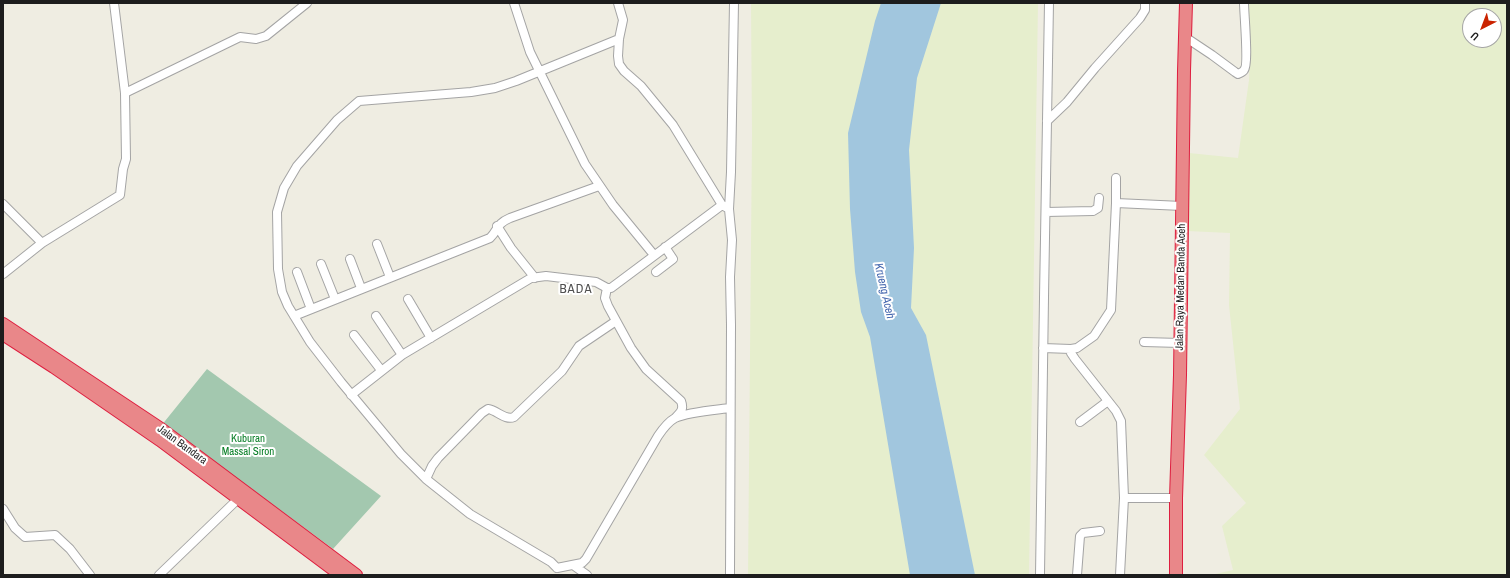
<!DOCTYPE html>
<style>
body{margin:0}
#map{position:relative;width:1510px;height:578px;overflow:hidden;background:#efede2;font-family:"Archivo Narrow",sans-serif}
canvas{display:block}
.frame{position:absolute;inset:0;border:4px solid #1d1d1d;pointer-events:none}
.north{position:absolute;left:1462px;top:8px;width:40px;height:40px;box-sizing:border-box;background:#fff;border:1px solid #a5a5a5;border-radius:50%;rotate:222deg;font-size:11px;font-weight:700;line-height:16px;text-align:center;color:#1d1d1d}
.north::after{content:'';display:block;margin:auto;width:14px;height:18px;background:#ca2300;clip-path:polygon(50% 0,100% 100%,50% 72%,0 100%)}
</style>
<div id="map">
<canvas width="1510" height="578"></canvas>
<div class="frame"></div>
<div class="north">U</div>
</div>
<script>
const ctx = document.querySelector('canvas').getContext('2d');
ctx.lineJoin = 'round';
function fill(path, color) {
  ctx.fillStyle = color;
  ctx.fill(path, 'evenodd');
}
function stroke(path, color, width, dash) {
  ctx.strokeStyle = color;
  ctx.lineWidth = width;
  ctx.lineCap = dash ? 'butt' : 'round';
  ctx.setLineDash(dash || []);
  ctx.stroke(path);
}
function label(font, color, halo, rows, align = 'center') {
  ctx.font = font + ' "Archivo Narrow",sans-serif';
  ctx.lineWidth = 4;
  ctx.setLineDash([]);
  ctx.textBaseline = 'middle';
  ctx.strokeStyle = halo;
  ctx.fillStyle = color;
  for (const [text, x, y, turn = 0] of rows) {
    ctx.save();
    ctx.translate(x, y);
    ctx.rotate((+turn || 0) * Math.PI / 180);
    ctx.textAlign = isNaN(turn) ? turn : align;
    if (halo) ctx.strokeText(text, 0, 0);
    ctx.fillText(text, 0, 0);
    ctx.restore();
  }
}
const farmland = new Path2D(`
 M751 3H1038L1029 575H748L752 135Z
 M1247 3H1507V575H1211L1233 570 1222 526 1246 503 1204 455 1240 409 1229 305 1230 233 1187 231 1189 153 1238 158 1249 80 1250 53ZM1470 16H1494V40H1470Z`);
const cemetery = new Path2D(`
 M207 369 381 496 333 549 245 484 242 486 161 426Z`);
const water = new Path2D(`
 M881 3H941L917 78 909 150 914 248 911 308 926 335 975 575H910L870 337 861 312 855 272 850 209 848 133 875 21Z`);
const minor = new Path2D(`
 M514 3 530 52 585 164 613 205 654 255
 M618 3 623 20 619 39 618 56 619 64 624 71 641 86 673 125 722 205 729 209 732 240 730 277 731 325 730 575
 M1185 37 1212 55 1235 72 1238 74C1240 73 1243 72 1244 70 1249 65 1244 13 1244 3
 M125 93 240 37 256 39 266 36 307 3
 M1047 121 1067 102 1095 68 1140 18 1145 10V3
 M1116 203 1182 206
 M3 204 42 243
 M729 209 731 172 734 3
 M1046 212 1093 211 1098 208 1099 198
 M497 226 511 248 535 278
 M377 244 390 277
 M350 259 361 288
 M321 264 335 299
 M297 272 311 309
 M656 272 673 259 665 247
 M3 274 42 243 120 195 123 169 126 159 125 93 114 3
 M607 288 605 298 608 306 631 348 646 369 681 401C684 409 681 412 676 417
 M408 299 431 338
 M294 316 490 238C499 229 496 224 510 218L599 186
 M376 316 402 355
 M354 335 381 370
 M1144 342 1180 343
 M1043 348 1071 349V353L1075 359 1116 411 1121 421 1124 498H1176
 M1071 349 1077 348 1094 336 1111 310 1116 203V178
 M351 395 402 355 531 278 546 276 596 282 607 288H611L722 205
 M1080 422 1108 401
 M426 479 432 466 438 458 482 413 488 409C497 410 505 421 514 417L562 371 579 346 616 321
 M3 509 15 528 25 537 55 535 70 549 90 575
 M573 565 587 575
 M557 568 551 562 470 514 426 479 401 454 341 382 310 342 288 306 282 292 278 269 277 212 284 188 297 166 337 120 359 101 471 92 495 88 516 81 619 39
 M557 568 582 563 586 559 658 436C662 430 668 422 675 418 688 412 715 410 730 408
 M159 575 238 499
 M1040 575C1043 384 1045 194 1049 3
 M1077 575 1080 536 1083 533 1100 531
 M1120 575 1124 498`);
const highway = new Path2D(`
 M3 324 161 429 356 575
 M3 334 54 367 160 440 341 575
 M1176 575V498L1180 375 1184 71 1186 3`);
const streetNames = [
 ["Jalan Raya Medan Banda Aceh",1181,287,-89],
 ["Jalan Bandara",182,445,36]
];
const parkNames = [
 ["Kuburan",248,439],
 ["Massal Siron",248,452]
];
const waterNames = [
 ["Krueng Aceh",884,291,77]
];
const quarterNames = [
 ["BADA",576,290]
];
fill(farmland, '#e6eecd');
fill(cemetery, '#a3c8af');
fill(water, '#a1c6de');
stroke(minor, '#a4a4a4', 10);
stroke(highway, '#de1e3f', 14);
stroke(minor, '#fff', 8);
stroke(highway, '#e98789', 12);
label('11px', '#1d1d1d', '#fff', streetNames);
label('11px', '#087e26', '#fff', parkNames);
label('italic 12px', '#4769af', '#fff', waterNames);
ctx.letterSpacing = '1px';
label('13px', '#505050', '#fff', quarterNames);
ctx.letterSpacing = '0px';
</script>
